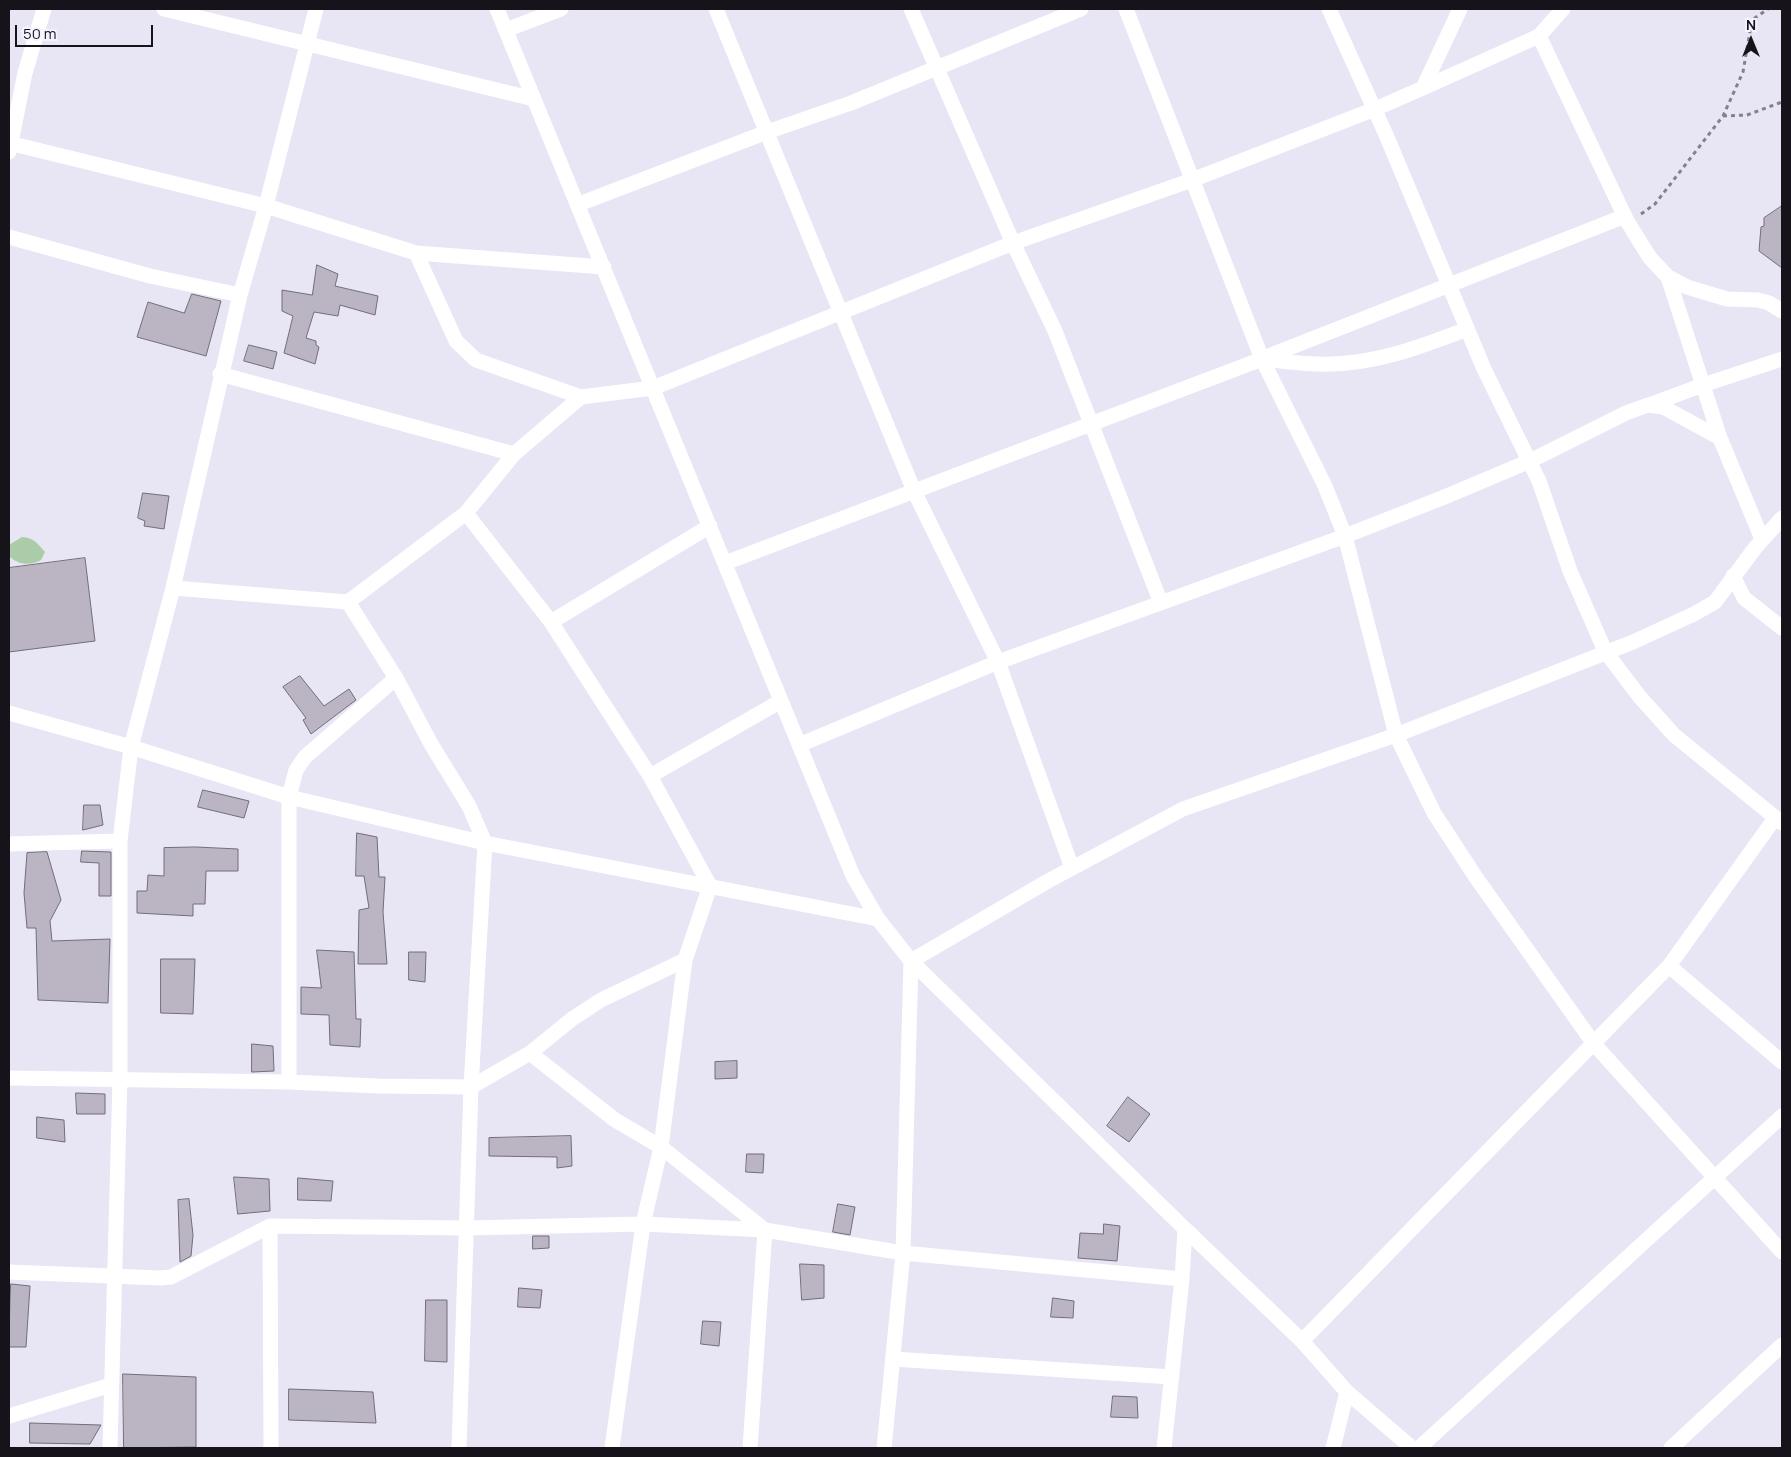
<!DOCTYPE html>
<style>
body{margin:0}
#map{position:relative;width:1791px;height:1457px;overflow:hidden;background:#e8e5f4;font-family:Manrope,sans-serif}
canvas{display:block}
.frame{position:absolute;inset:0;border:10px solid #16141a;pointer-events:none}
.north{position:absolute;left:1726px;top:15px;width:50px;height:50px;-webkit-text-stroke:4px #f5f3ff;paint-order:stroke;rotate:0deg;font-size:14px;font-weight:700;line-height:20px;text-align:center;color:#16141a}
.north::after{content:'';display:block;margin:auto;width:18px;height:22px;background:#16141a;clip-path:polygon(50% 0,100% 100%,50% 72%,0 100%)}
.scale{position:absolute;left:15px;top:25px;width:138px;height:22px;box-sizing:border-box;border:2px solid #16141a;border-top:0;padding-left:6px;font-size:15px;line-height:18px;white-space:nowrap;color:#16141a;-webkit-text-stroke:4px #f5f3ff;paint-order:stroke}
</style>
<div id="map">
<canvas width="1791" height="1457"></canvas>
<div class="frame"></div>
<div class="north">N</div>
<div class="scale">50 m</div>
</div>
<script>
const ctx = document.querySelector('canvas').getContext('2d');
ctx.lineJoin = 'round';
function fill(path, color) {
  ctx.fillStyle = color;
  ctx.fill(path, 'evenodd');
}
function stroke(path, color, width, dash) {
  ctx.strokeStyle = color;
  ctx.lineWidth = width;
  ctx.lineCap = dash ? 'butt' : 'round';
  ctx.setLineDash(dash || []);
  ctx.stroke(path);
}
const green = new Path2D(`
 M22 537C34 538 37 543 45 552L41 560C30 566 18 565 9 556V545Z`);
const building = new Path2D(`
 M1782 206V268L1759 251 1761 227 1764 226V218Z
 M317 265 338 274 335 286 378 296 375 315 340 305 338 316 314 312 306 338 316 341V345L319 347 315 364 284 353 293 316 282 311V290L312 295Z
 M192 294 221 301 206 356 137 337 148 302 184 313Z
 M249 345 277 352 273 369 244 361Z
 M143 493 169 496 164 529 144 526 145 521 138 518Z
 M85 558 95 641 9 652V568Z
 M300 676 324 706 349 689 356 700 311 734 303 720 306 718 283 687Z
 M203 790 249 801 244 818 198 807Z
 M84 805H100L103 825 83 830Z
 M357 833 377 837 379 877H385L383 912 387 964H358L359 910 369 908 364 876H356Z
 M196 847 238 849V871H206L205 904H193V916L137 913V891H147L148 875 164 876V848Z
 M82 851 111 852V896H99V863L81 862Z
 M47 852 61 900 50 921 52 941 110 939 108 1003 38 1000 36 928H27L24 893 27 853Z
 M317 950 354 952 356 1019H361L360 1047 330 1045 329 1015 301 1014V987L321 988Z
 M409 952H426L425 982 409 980Z
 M161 959H195L193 1014 161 1013Z
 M252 1044 273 1046 274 1071 252 1072Z
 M737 1061V1078L715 1079V1062Z
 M76 1093 105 1094V1114H77Z
 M1128 1097 1150 1114 1129 1142 1107 1126Z
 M37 1117 64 1120 65 1142 37 1138Z
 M571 1136 572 1166 557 1168V1157L489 1156V1138Z
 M747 1154H764L763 1173 746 1172Z
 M234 1177 269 1179 270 1211 238 1214Z
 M298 1178 333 1181 331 1201 298 1200Z
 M189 1199 193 1235 191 1256 180 1262 178 1200Z
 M838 1204 855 1207 850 1235 833 1232Z
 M1104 1224 1120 1226 1117 1261 1078 1258 1080 1233 1103 1234Z
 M533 1236H549V1248L533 1249Z
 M800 1264 824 1265V1298L802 1300Z
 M11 1284 30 1286 26 1347H9Z
 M519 1288 542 1290 540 1308 518 1307Z
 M1053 1298 1074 1301 1073 1318 1051 1317Z
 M426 1300H447V1362L425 1361Z
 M703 1321 721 1322 719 1346 701 1344Z
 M123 1374 196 1377V1447L124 1448Z
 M289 1389 373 1392 376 1423 289 1420Z
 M1113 1396 1137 1397 1138 1418 1111 1417Z
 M30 1423 101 1425 90 1444 30 1443Z`);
const path = new Path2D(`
 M1723 116 1747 115 1782 102
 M1641 214 1655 204 1723 116 1743 72 1752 20 1768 9`);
const minor = new Path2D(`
 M164 9 534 99
 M497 9 853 876 878 919 911 961 1185 1229 1182 1279 1164 1448
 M716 9 914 491 998 662 1072 868
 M911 9 1013 243 1055 331 1161 603
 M1126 9 1262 359 1325 486 1345 536 1396 735 1434 813 1475 876 1594 1044 1782 1252
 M1329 9 1387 137 1484 369 1539 481 1570 571 1605 651 1639 696 1674 735 1782 823
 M506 30 561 9
 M1539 36 1627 221 1650 258 1668 277 1687 287 1727 299 1758 300 1769 303 1782 311
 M1423 88 1539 36 1563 9
 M9 143 266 206 416 253 604 267
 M9 152 25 73 44 9
 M579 204 767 132 851 103 1081 9
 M9 237 150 276 240 295
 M416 253 456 341 476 360 581 397
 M1668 277 1720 438
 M1266 357 1625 216
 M220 374 514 454
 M1649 405 1703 385 1782 359
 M725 563 1262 359C1281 361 1300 364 1319 364 1370 366 1421 347 1467 329
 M1733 576 1744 598 1782 628
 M173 588 348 602 466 513 514 454 581 397 653 388 1013 243 1192 180 1375 109 1423 88 1460 9
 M348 602 396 678 431 744 469 806 485 843 471 1087 459 1448
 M551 622 710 526
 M9 713 131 747 289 797 485 843 878 919
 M799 745 998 662 1345 536 1442 498 1530 461 1626 413 1648 405 1663 407 1720 438 1762 539
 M650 776 781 701
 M9 844 120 841
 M1669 966 1782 1062
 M530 1053 615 1120 661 1147 765 1230
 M9 1078 289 1082 378 1086 471 1087 530 1053 572 1019 601 1000 685 960 710 886 650 776 551 622 466 513
 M289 1082V797L296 770 305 757 396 678
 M270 1226 271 1448
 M1185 1229 1302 1341 1347 1392 1412 1448
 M9 1272 160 1278 171 1277 270 1226 467 1228 643 1224 765 1230 903 1253 1182 1279
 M1302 1341 1669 966 1775 818
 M893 1359 1172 1377
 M9 1416 111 1385
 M110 1448 120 1079V841L131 747 173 588 240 295 266 206 316 9
 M612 1448 643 1224 661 1147 685 960
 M750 1448 765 1230
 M884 1448 903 1253 911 961 1048 881 1183 809 1396 735 1633 642 1694 614 1715 602 1755 548 1782 518
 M1333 1448 1347 1392
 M1419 1448 1782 1116
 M1671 1448 1782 1345`);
fill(green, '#abcca9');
fill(building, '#bbb5c3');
stroke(building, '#726d7a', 1);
stroke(path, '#84818c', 3, [4, 4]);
stroke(minor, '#fff', 15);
</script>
